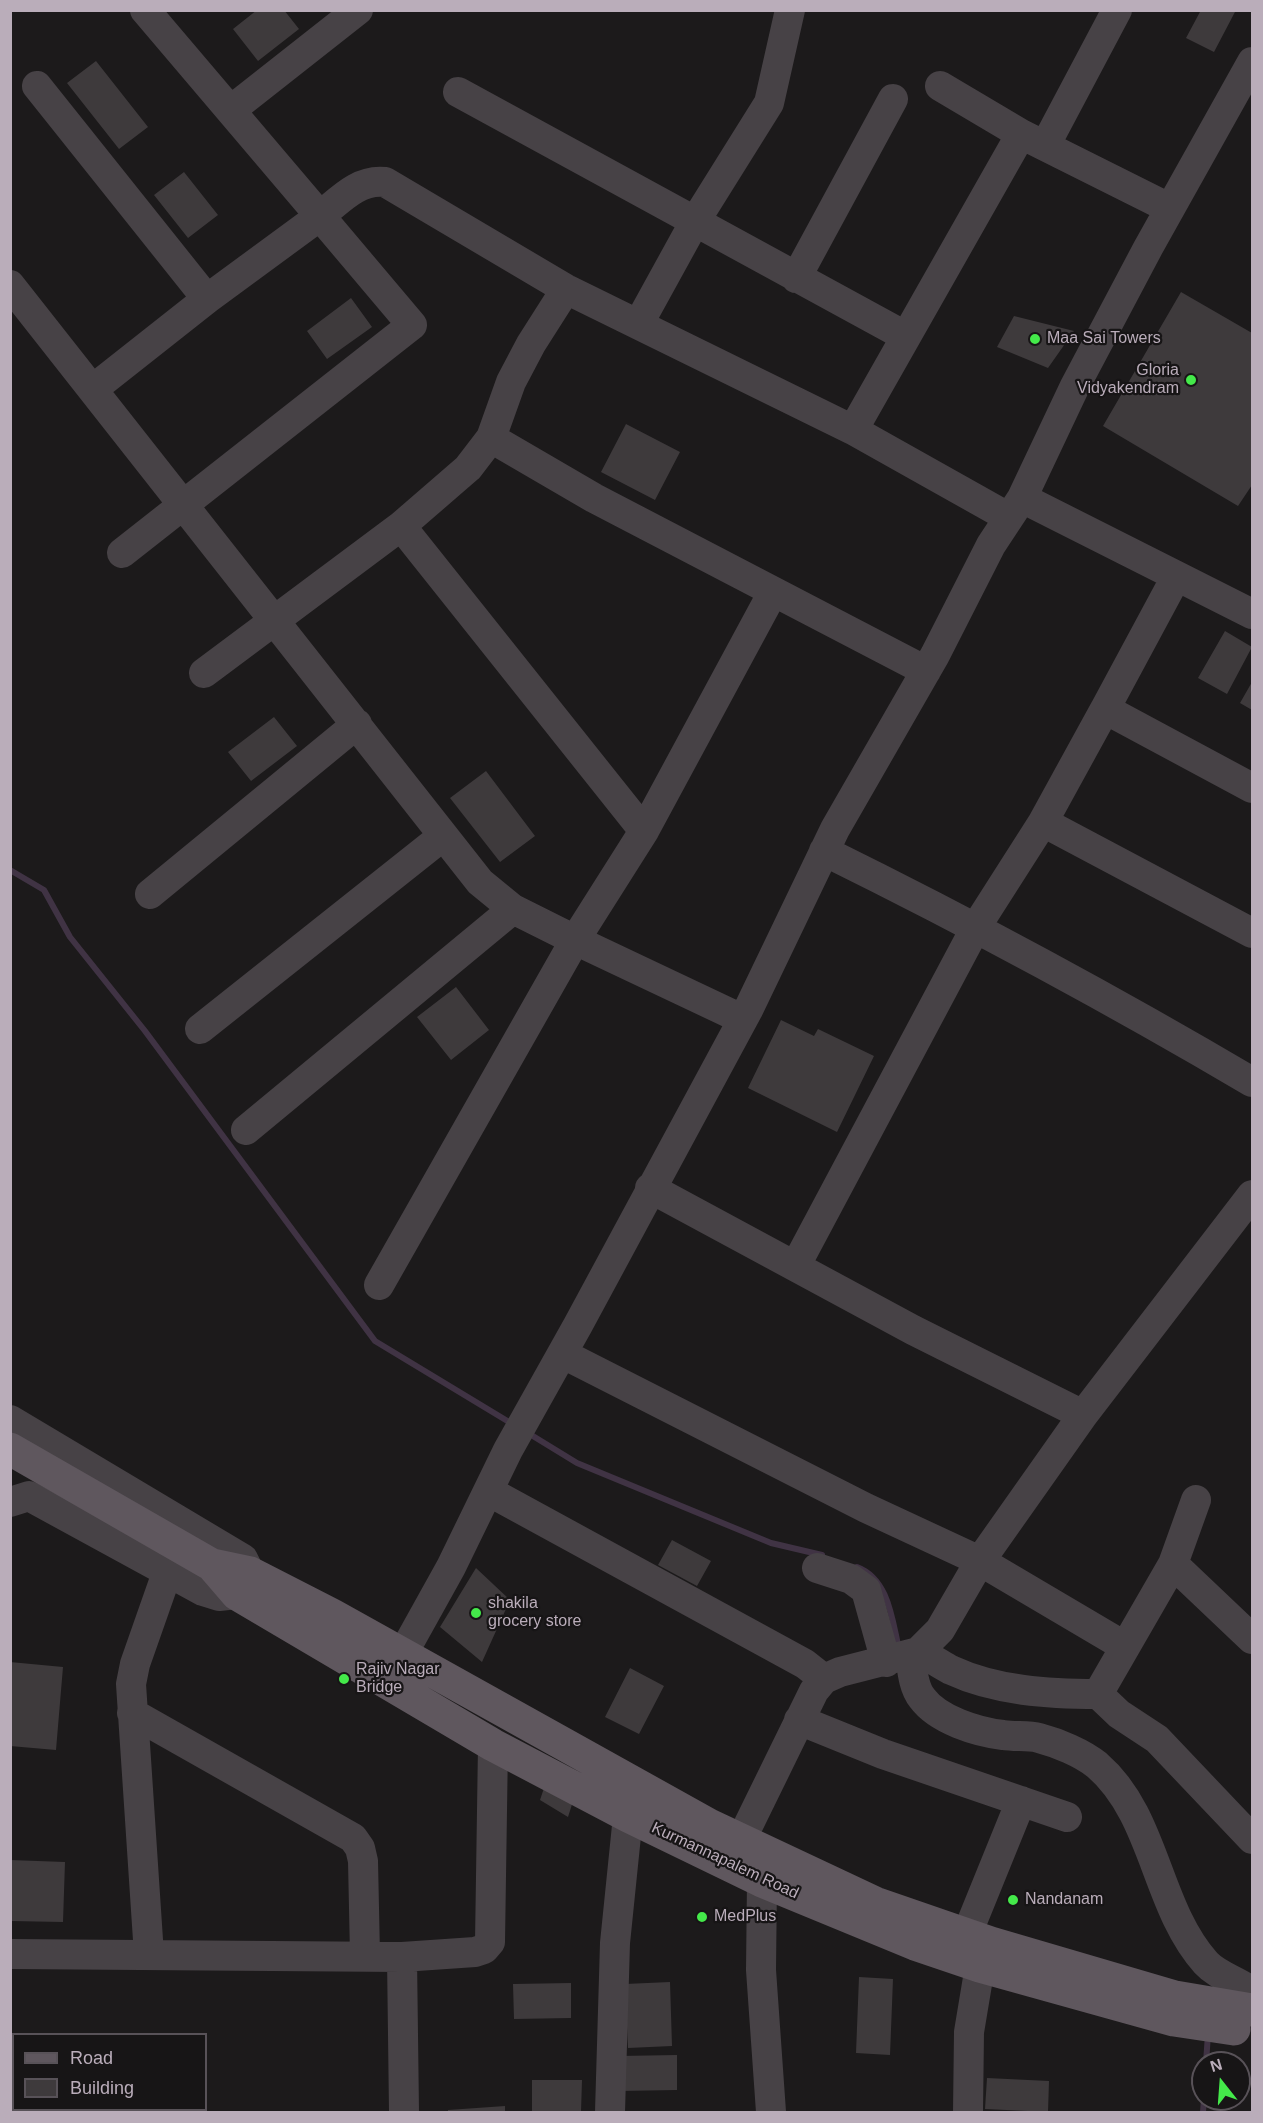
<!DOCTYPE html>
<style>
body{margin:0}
#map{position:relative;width:1263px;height:2123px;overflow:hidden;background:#1c1a1b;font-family:Helvetica,sans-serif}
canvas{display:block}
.frame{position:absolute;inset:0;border:12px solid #baadba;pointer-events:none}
.legend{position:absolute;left:12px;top:2033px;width:195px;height:78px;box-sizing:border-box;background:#171516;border:2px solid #585258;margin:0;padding:8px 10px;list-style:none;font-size:18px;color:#baadba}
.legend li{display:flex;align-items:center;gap:12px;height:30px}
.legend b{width:30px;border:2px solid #585258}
.north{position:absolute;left:1191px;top:2051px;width:60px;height:60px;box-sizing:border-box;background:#171516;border:2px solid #585258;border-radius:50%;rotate:343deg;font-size:16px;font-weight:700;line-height:24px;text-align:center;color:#baadba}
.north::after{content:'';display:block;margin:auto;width:21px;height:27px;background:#44e94a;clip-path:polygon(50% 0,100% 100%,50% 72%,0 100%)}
</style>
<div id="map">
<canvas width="1263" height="2123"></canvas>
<div class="frame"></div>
<ul class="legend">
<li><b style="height:8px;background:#5f575e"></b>Road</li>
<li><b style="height:16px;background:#3e3a3c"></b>Building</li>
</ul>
<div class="north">N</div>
</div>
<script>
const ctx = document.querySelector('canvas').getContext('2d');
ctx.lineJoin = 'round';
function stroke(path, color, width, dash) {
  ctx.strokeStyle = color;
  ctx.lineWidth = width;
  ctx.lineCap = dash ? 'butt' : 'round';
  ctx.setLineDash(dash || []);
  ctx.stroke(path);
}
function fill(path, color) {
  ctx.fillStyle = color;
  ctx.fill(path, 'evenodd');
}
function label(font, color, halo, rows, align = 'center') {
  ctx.font = font + ' Helvetica,sans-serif';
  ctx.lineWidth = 4.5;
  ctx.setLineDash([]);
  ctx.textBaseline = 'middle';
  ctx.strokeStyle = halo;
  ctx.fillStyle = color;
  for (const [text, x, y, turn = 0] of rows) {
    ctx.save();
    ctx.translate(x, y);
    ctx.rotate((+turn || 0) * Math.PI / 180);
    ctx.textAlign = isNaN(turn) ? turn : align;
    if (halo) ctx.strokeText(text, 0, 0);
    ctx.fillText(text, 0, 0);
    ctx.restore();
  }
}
const stream = new Path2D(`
 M10 870 44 890 70 937 145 1031 375 1341 514 1425
 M528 1433 577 1463 771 1543 822 1555
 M857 1567C889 1579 892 1620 899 1649
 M1206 2063 1208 2034
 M1203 2112 1204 2099`);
const building = new Path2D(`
 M257 10H284L299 29 258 61 233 29Z
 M1201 10H1236L1214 52 1186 38Z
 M96 61 148 127 119 149 67 83Z
 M184 172 218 215 188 238 154 195Z
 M1181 292 1252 333V485L1238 506 1103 426Z
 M351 298 372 327 327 359 307 331Z
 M1014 316 1074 331 1048 368 997 347Z
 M626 424 680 452 655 500 601 472Z
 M1225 631 1252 647 1227 694 1198 678Z
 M1252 682V710L1240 703Z
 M274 717 297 746 251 781 228 752Z
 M486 771 535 836 500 862 450 798Z
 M456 987 489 1030 451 1060 417 1017Z
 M781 1020 814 1036 818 1029 874 1056 837 1132 748 1088Z
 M672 1540 711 1561 697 1586 658 1565Z
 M476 1568 510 1600 482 1662 440 1627Z
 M10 1662 63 1667 56 1750 10 1746Z
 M630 1668 664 1686 639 1734 605 1717Z
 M545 1785 575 1795 568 1817 540 1800Z
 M10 1860 65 1862 63 1922 10 1921Z
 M859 1977 893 1979 890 2055 856 2053Z
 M670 1982 672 2046 628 2048 625 1984Z
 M571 1983V2018L514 2019 513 1984Z
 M677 2055V2090L619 2091V2056Z
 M987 2078 1049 2081 1048 2112 985 2109Z
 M532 2080H582L581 2112H532Z
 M505 2106V2112H448V2110Z`);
const minor = new Path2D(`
 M145 10 320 216C340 200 358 179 385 182L566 289 853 430 1008 517
 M37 86 207 299
 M940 86 1021 134
 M458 92 905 336
 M231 110 358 10
 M1046 144 1117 10
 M796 278 893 99
 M10 285 480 882 513 909 575 940 379 1285
 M639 323 694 223 769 103 790 10
 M93 389 207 299 320 216 412 325 122 553
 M853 430 1021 134 1169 208
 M491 438 511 382 531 344 566 289
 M1022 498 1252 614
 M401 526 468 468 491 438 594 498 926 671
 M204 673 401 526 644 831
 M1105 709 1176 577
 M1043 822 1105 709 1252 788
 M824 851C970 923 1113 1000 1252 1082
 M150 894 357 724
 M742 1019 575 940 644 831 773 592
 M200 1029 443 836
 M246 1130 513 909
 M650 1188 913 1330 1083 1415
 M796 1265 976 927 1043 822 1252 933
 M563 1354 866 1508 980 1561 1124 1646
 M10 1420 243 1559 250 1573 237 1594 219 1596 203 1591 29 1496 10 1502
 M490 1492 805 1664 824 1679
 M1173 1564 1196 1500
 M817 1568 851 1579 866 1590 886 1662
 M1252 1639 1173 1564 1098 1694 1119 1714 1157 1739 1252 1839
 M918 1652C930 1657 940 1664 951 1670 996 1691 1049 1694 1098 1694
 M910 1655C912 1668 913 1687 922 1698 938 1720 977 1732 1003 1735 1015 1737 1028 1735 1039 1738 1058 1743 1082 1753 1097 1765 1156 1816 1155 1906 1206 1963 1217 1975 1235 1980 1248 1989L1252 2010
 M391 1675 451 1567 508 1450 578 1325 748 1010 835 829 935 655 991 545 1022 498 1075 386 1148 248 1252 62
 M132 1713 353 1838 360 1848 363 1861 365 1955
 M799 1720 883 1754 1067 1817
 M741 1840 814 1691 824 1679 840 1672 918 1652 940 1630 980 1561 1083 1415 1252 1195
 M762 1881 761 1970 771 2112
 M967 1934 1021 1801
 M10 1954 402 1957 404 2112
 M149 1955 131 1684 135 1664 168 1570
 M402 1957 475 1952 484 1949 490 1942 493 1745
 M610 2112 615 1943 628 1816
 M968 2112 969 2032 980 1966`);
const major = new Path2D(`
 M10 1449 212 1565 250 1573 332 1615 709 1825 875 1903 991 1943 1175 1997 1252 2010
 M212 1565 237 1594 493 1745 628 1816 762 1881 915 1944 980 1966 1174 2020 1234 2029`);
const markers = [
 [1035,339,6,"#44e94a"],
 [1191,380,6,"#44e94a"],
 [476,1613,6,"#44e94a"],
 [344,1679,6,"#44e94a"],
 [1013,1900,6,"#44e94a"],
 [702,1917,6,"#44e94a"]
];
const poiNames = [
 ["Maa Sai Towers",1047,339],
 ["Gloria",1179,371,"right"],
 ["Vidyakendram",1179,389,"right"],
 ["shakila",488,1604],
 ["grocery store",488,1622],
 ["Rajiv Nagar",356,1670],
 ["Bridge",356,1688],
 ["Nandanam",1025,1900],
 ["MedPlus",714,1917]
];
const streetNames = [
 ["Kurmannapalem Road",725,1861,25]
];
stroke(stream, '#403344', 6);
fill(building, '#3e3a3c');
stroke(minor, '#474246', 30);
stroke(major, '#5f575e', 33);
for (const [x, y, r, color] of markers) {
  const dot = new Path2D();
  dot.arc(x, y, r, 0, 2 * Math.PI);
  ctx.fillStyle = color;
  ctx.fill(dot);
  stroke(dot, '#171516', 2);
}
label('16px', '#baadba', '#171516', poiNames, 'left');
label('16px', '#baadba', '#171516', streetNames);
</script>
